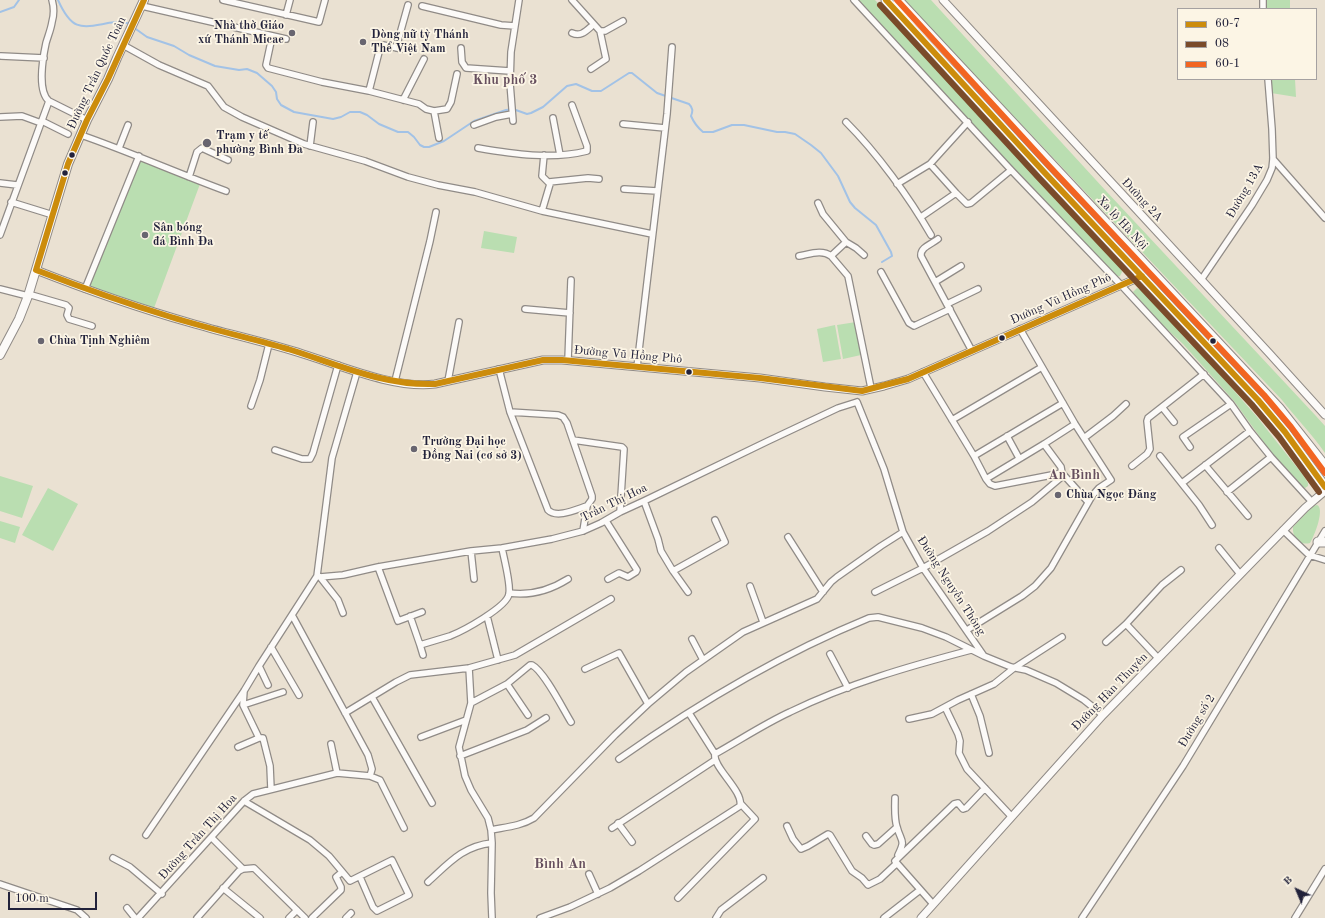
<!DOCTYPE html>
<meta charset="utf-8">
<style>
body{margin:0}
#map{position:relative;width:1325px;height:918px;overflow:hidden;background:#eae1d2;font-family:"Old Standard TT",serif}
canvas{display:block}
.legend{position:absolute;left:1177px;top:8px;width:140px;height:72px;box-sizing:border-box;background:#fcf5e5;border:1px solid #a5a1a1;margin:0;padding:5px 7px;list-style:none;font-size:12px;color:#22223b}
.legend li{display:flex;align-items:center;gap:8px;height:20px}
.legend b{width:20px;border:1px solid #a5a1a1}
.north{position:absolute;left:1277px;top:870px;width:40px;height:40px;-webkit-text-stroke:3px #fcf5e5;paint-order:stroke;rotate:316deg;font-size:11px;font-weight:700;line-height:16px;text-align:center;color:#22223b}
.north::after{content:'';display:block;margin:auto;width:14px;height:18px;background:#22223b;clip-path:polygon(50% 0,100% 100%,50% 72%,0 100%)}
.scale{position:absolute;left:8px;top:892px;width:89px;height:18px;box-sizing:border-box;border:2px solid #22223b;border-top:0;padding-left:5px;font-size:12px;line-height:14px;white-space:nowrap;color:#22223b;-webkit-text-stroke:3px #fcf5e5;paint-order:stroke}
</style>
<div id="map">
<canvas width="1325" height="918"></canvas>
<ul class="legend">
<li><b style="height:5px;background:#cc8c0c"></b>60-7</li>
<li><b style="height:5px;background:#7a4b2a"></b>08</li>
<li><b style="height:5px;background:#f26522"></b>60-1</li>
</ul>
<div class="north">B</div>
<div class="scale">100 m</div>
</div>
<script>
const ctx = document.querySelector('canvas').getContext('2d');
ctx.lineJoin = 'round';
function fill(path, color) {
  ctx.fillStyle = color;
  ctx.fill(path, 'evenodd');
}
function stroke(path, color, width, dash) {
  ctx.strokeStyle = color;
  ctx.lineWidth = width;
  ctx.lineCap = dash ? 'butt' : 'round';
  ctx.setLineDash(dash || []);
  ctx.stroke(path);
}
function label(font, color, halo, rows, align = 'center') {
  ctx.font = font + ' "Old Standard TT",serif';
  ctx.lineWidth = 3.5;
  ctx.setLineDash([]);
  ctx.textBaseline = 'middle';
  ctx.strokeStyle = halo;
  ctx.fillStyle = color;
  for (const [text, x, y, turn = 0] of rows) {
    ctx.save();
    ctx.translate(x, y);
    ctx.rotate((+turn || 0) * Math.PI / 180);
    ctx.textAlign = isNaN(turn) ? turn : align;
    if (halo) ctx.strokeText(text, 0, 0);
    ctx.fillText(text, 0, 0);
    ctx.restore();
  }
}
const green = new Path2D(`
 M857 0H875L904 30 1119 261 1122 272 1120 276 1116 277 1113 275Z
 M904 0H931L1106 191 1316 416 1325 426V453C1312 434 1296 418 1282 400Z
 M1264 0H1290V9H1264Z
 M1270 79H1295L1296 97 1271 93Z
 M140 159 200 184 154 308 89 287Z
 M484 231 517 237 514 253 481 248Z
 M1137 288 1149 295 1189 343 1202 354 1257 417 1303 475 1308 483V486L1305 488 1302 486 1270 451 1234 401 1183 344 1159 322 1133 292Z
 M856 322 861 355 843 359 837 325Z
 M835 325 841 359 823 362 817 329Z
 M0 476 33 486 22 518 0 511Z
 M48 488 78 504 53 551 22 535Z
 M1317 505C1325 508 1315 535 1310 543 1299 546 1292 537 1293 527L1313 506Z
 M0 521 20 527 15 543 0 538Z`);
const stream = new Path2D(`
 M58 0C71 29 79 29 108 23 116 22 122 21 130 24
 M0 12 14 7 19 0
 M133 27 147 37 174 46 189 55 215 66 239 70 247 69 257 73 272 86 276 92 277 99 281 105 294 112 333 119 341 117 350 112H360L367 115 379 124 398 132H408L414 137 420 145 424 147H429L444 141 474 121 506 110 513 109 527 114 531 113 543 107 567 86 576 84 592 91H601L629 73H632L657 93 689 104C693 108 693 111 691 116 694 123 697 127 703 132H713L732 125H744L777 132H785L795 134 811 145 821 153 838 176 850 202 855 208 876 225 891 252 892 256 882 262`);
const minor = new Path2D(`
 M223 0 319 22 325 0
 M572 0 600 31H605L623 21
 M854 0 1011 170 1121 285 1231 404 1250 431 1271 457 1312 502
 M1263 0V9
 M142 6 286 39
 M422 6 501 25 515 26
 M286 15 290 0
 M572 33C581 37 586 31 593 25
 M272 37 266 65 268 68 322 82 369 91 419 104 426 109 434 111 447 109 451 102 457 74
 M123 45 159 65 208 86 224 107 242 117 304 144 365 161 408 177 438 185 475 192 542 211 652 234
 M396 48 408 5
 M461 48 462 62 466 68 510 71
 M1 56 44 58
 M591 69 606 59 600 31
 M369 91 380 48 383 45 402 49
 M403 100 424 59
 M49 101C37 91 43 57 46 43 48 36 51 29 52 22 54 15 54 7 52 0
 M434 111 439 138
 M0 117 22 116 41 123
 M553 118 560 155
 M42 121 68 134
 M513 121 510 83 511 52 519 0
 M846 122C877 153 909 197 931 235
 M623 124 665 128
 M474 125 496 117 512 114
 M81 135C130 152 177 173 226 191
 M310 146 313 122
 M119 148 128 125
 M478 148C513 154 552 160 587 151V146L572 105
 M1273 159 1325 218
 M930 164 956 193
 M189 177 197 152 202 148 228 160
 M549 182 588 178 599 179
 M0 183 17 185
 M897 184 930 164 968 122
 M624 189 657 191
 M11 202 53 215
 M818 203 823 214 846 242 831 256 848 276 871 388
 M542 211 550 184 542 176 544 155
 M921 217 956 193 967 204 971 203 1011 170
 M0 235 49 101 87 120
 M938 239C932 244 920 247 921 256L972 351
 M846 242 856 248 864 255
 M799 256C810 254 822 249 831 256
 M881 272 909 323 914 326 950 309
 M1201 280 1252 205 1267 180 1272 168 1273 159 1272 129 1268 79
 M935 282 961 266
 M0 289 28 296
 M85 289 139 156
 M28 294 66 305 69 308 67 315 69 319 92 326
 M947 304 978 289
 M525 309 570 313
 M568 360 571 280
 M637 367 667 114 672 47
 M499 369 510 412 548 510C557 519 577 509 587 506
 M923 372 974 456 986 479 990 484 995 486 1062 473 1088 502
 M395 381 430 241 436 212
 M448 381 459 322
 M857 402 884 469 903 532 923 568 984 656 1011 667 1026 670 1056 683 1084 700 1103 715
 M251 406 260 380 269 344
 M1162 407 1174 422
 M510 412 558 415 563 417 567 423 592 496V499L587 506 583 531
 M952 420 1042 367
 M1007 436 1019 458
 M1084 438 1113 416 1126 404
 M573 440 622 447 624 449 620 512
 M1044 444 1061 467 1062 473
 M1190 447 1183 437 1231 404
 M275 450 302 459H310L313 453 338 365
 M974 456 1063 403
 M1160 456 1199 505 1212 525
 M1205 465 1248 516
 M1132 466 1147 454 1150 449 1147 421 1148 418 1204 374
 M986 479 1044 444 1075 424
 M1182 483 1250 431
 M1227 492 1271 457
 M644 501 658 539 661 551 673 571 725 542 715 520
 M606 521 637 570 636 572 628 577 619 573 608 579
 M1283 530 1309 555 1325 560
 M788 537 823 592
 M1219 548 1240 574
 M471 551 474 579
 M378 567 398 621 422 612
 M673 571 688 592
 M317 576 320 577 343 575 378 567 471 551 502 548 552 539 583 531 601 523 620 512 644 501 768 441 838 408 857 402
 M320 577 338 600 343 613
 M750 586 763 622
 M875 592 923 568 988 531 1032 502 1064 475
 M509 593C531 596 549 591 568 579
 M292 615 368 755 372 769 370 776
 M410 616 420 645
 M487 616 498 660
 M967 630 1022 596 1035 586 1051 568 1092 496 1099 488 1111 480 1075 424 1020 329
 M692 639 703 660
 M1106 642 1126 624
 M271 647 299 695
 M830 654 848 688
 M423 655 420 645C430 642 440 639 450 636 463 631 507 607 509 594 511 584 504 559 502 548
 M1158 658 1126 624 1162 585 1181 570
 M259 666 268 685
 M469 668 471 703 459 747 465 776 471 790 488 818 491 830 492 843 491 893 492 918
 M585 669 619 653 648 704
 M507 684 528 715
 M244 691 243 705 259 738H263L270 766 271 789
 M971 694 980 716 989 753
 M372 697 432 803
 M471 703 507 684 530 665H532C544 671 563 709 571 722
 M243 705 283 692
 M945 707 958 734 960 741 959 753 967 769 1011 816
 M345 713 396 682 410 675 469 668 515 655 611 599
 M909 719 932 714 958 700 994 684 1014 668 1062 637
 M421 737 466 720
 M331 744 337 773
 M238 747 259 738
 M715 754C740 740 764 724 790 712 847 684 910 666 971 650
 M460 756 527 730 546 718
 M619 759C697 704 781 654 869 618L878 617 922 628 946 637 984 656
 M895 798C895 807 894 818 897 827 901 842 906 839 898 855
 M244 801 310 840 329 856 350 881 392 860 409 895 377 911 373 907 360 877
 M618 823 632 842
 M787 826 793 839 801 849 808 846 828 834 830 835 852 871 862 878 868 885 880 879 896 864
 M612 828 715 760
 M491 830C506 827 521 826 534 818L615 735 648 704 686 672 743 632 817 599 831 582 837 577 881 546 903 532
 M146 835 244 691 259 666 317 576 332 458 357 372
 M866 836 872 844 874 845 878 844 897 827
 M212 838 243 869
 M113 858 130 867 162 894
 M589 874 598 894
 M428 882C449 863 463 846 492 843
 M0 884 77 910 86 918
 M223 888 260 918
 M678 898 755 819 741 804
 M933 904 895 861 954 804 958 803 963 809 966 808 985 788
 M127 908 135 918
 M138 918 244 801 253 794 337 773 370 776 380 780 404 828
 M197 918 239 871 243 869 254 868 305 918
 M289 918 297 910
 M312 918 341 890V887L336 877 342 872
 M346 918 351 913
 M540 918 570 907 610 888 639 871 740 806C744 791 712 767 715 754L689 713
 M716 918 721 910 763 878
 M884 918 920 890
 M1082 918 1183 766 1325 531
 M1295 918 1325 869`);
const tertiary = new Path2D(`
 M943 0 1269 353 1325 415
 M36 270C87 290 138 308 191 323 228 334 266 342 303 354 342 366 394 389 435 384L543 360H562L760 378 825 387 862 391 884 386 908 379 1142 276
 M921 918 1103 715 1305 508 1325 491`);
const secondary = new Path2D(`
 M0 355 19 319 28 296 68 164 87 120 108 79 117 58 144 0`);
const trunk = new Path2D(`
 M886 0 1044 172 1258 400 1285 432 1325 487
 M898 0 1279 408 1325 466
 M1318 542H1325`);
const bus1 = new Path2D(`
 M886 0 1044 172 1258 400 1285 432 1325 487
 M36 270C80 287 125 303 171 317 210 329 249 338 288 349 337 364 383 386 435 384L543 360H562L760 378 862 391 908 379 1142 276
 M36 270 68 164 87 120 108 79 144 0`);
const bus2 = new Path2D(`
 M880 5 1038 177 1252 405 1279 437 1319 492`);
const bus3 = new Path2D(`
 M897 0 1050 167 1264 395 1291 427 1325 473`);
const markers = [
 [292,33,4,"#686570"],
 [363,42,4,"#686570"],
 [207,143,5,"#686570"],
 [72,155,3.5,"#22223b"],
 [65,173,3.5,"#22223b"],
 [145,235,4,"#686570"],
 [1002,338,3.5,"#22223b"],
 [41,341,4,"#686570"],
 [1213,341,3.5,"#22223b"],
 [689,372,3.5,"#22223b"],
 [414,449,4,"#686570"],
 [1058,495,4,"#686570"]
];
const poiNames = [
 ["Nhà thờ Giáo",284,26,"right"],
 ["xứ Thánh Micae",284,40,"right"],
 ["Dòng nữ tỳ Thánh",371,35],
 ["Thể Việt Nam",371,49],
 ["Trạm y tế",216,136],
 ["phường Bình Đa",216,150],
 ["Sân bóng",153,228],
 ["đá Bình Đa",153,242],
 ["Chùa Tịnh Nghiêm",49,341],
 ["Trường Đại học",422,442],
 ["Đồng Nai (cơ sở 3)",422,456],
 ["Chùa Ngọc Đăng",1066,495]
];
const streetNames = [
 ["Đường Trần Quốc Toản",97,73,-65],
 ["Đường 13A",1245,191,-60],
 ["Đường 2A",1142,200,47],
 ["Xa lộ Hà Nội",1122,223,47],
 ["Đường Vũ Hồng Phô",1061,299,-24],
 ["Đường Vũ Hồng Phô",628,355,5],
 ["Trần Thị Hoa",614,503,-26],
 ["Đường Nguyễn Thông",951,586,57],
 ["Đường Hàn Thuyên",1110,692,-46],
 ["Đường số 2",1197,721,-59],
 ["Đường Trần Thị Hoa",198,837,-48]
];
const quarterNames = [
 ["Khu phố 3",505,80],
 ["An Bình",1074,475],
 ["Bình An",560,864]
];
fill(green, '#badeb1');
stroke(stream, '#a2c2e6', 2);
stroke(minor, '#908b87', 8);
stroke(tertiary, '#908b87', 9);
stroke(secondary, '#908b87', 10);
stroke(trunk, '#908b87', 11);
stroke(minor, '#fcfaf8', 5.5);
stroke(tertiary, '#fcfaf8', 7);
stroke(secondary, '#fcfaf8', 8);
stroke(trunk, '#fcfaf8', 9);
stroke(bus1, '#cc8c0c', 6);
stroke(bus2, '#7a4b2a', 6);
stroke(bus3, '#f26522', 6);
for (const [x, y, r, color] of markers) {
  const dot = new Path2D();
  dot.arc(x, y, r, 0, 2 * Math.PI);
  ctx.fillStyle = color;
  ctx.fill(dot);
  stroke(dot, '#fcf5e5', 1.5);
}
label('bold 12px', '#22223b', '#fcf5e5', poiNames, 'left');
label('12px', '#22223b', '#fcf5e5', streetNames);
label('bold 14px', '#664f5e', '#fcf5e5', quarterNames);
</script>
